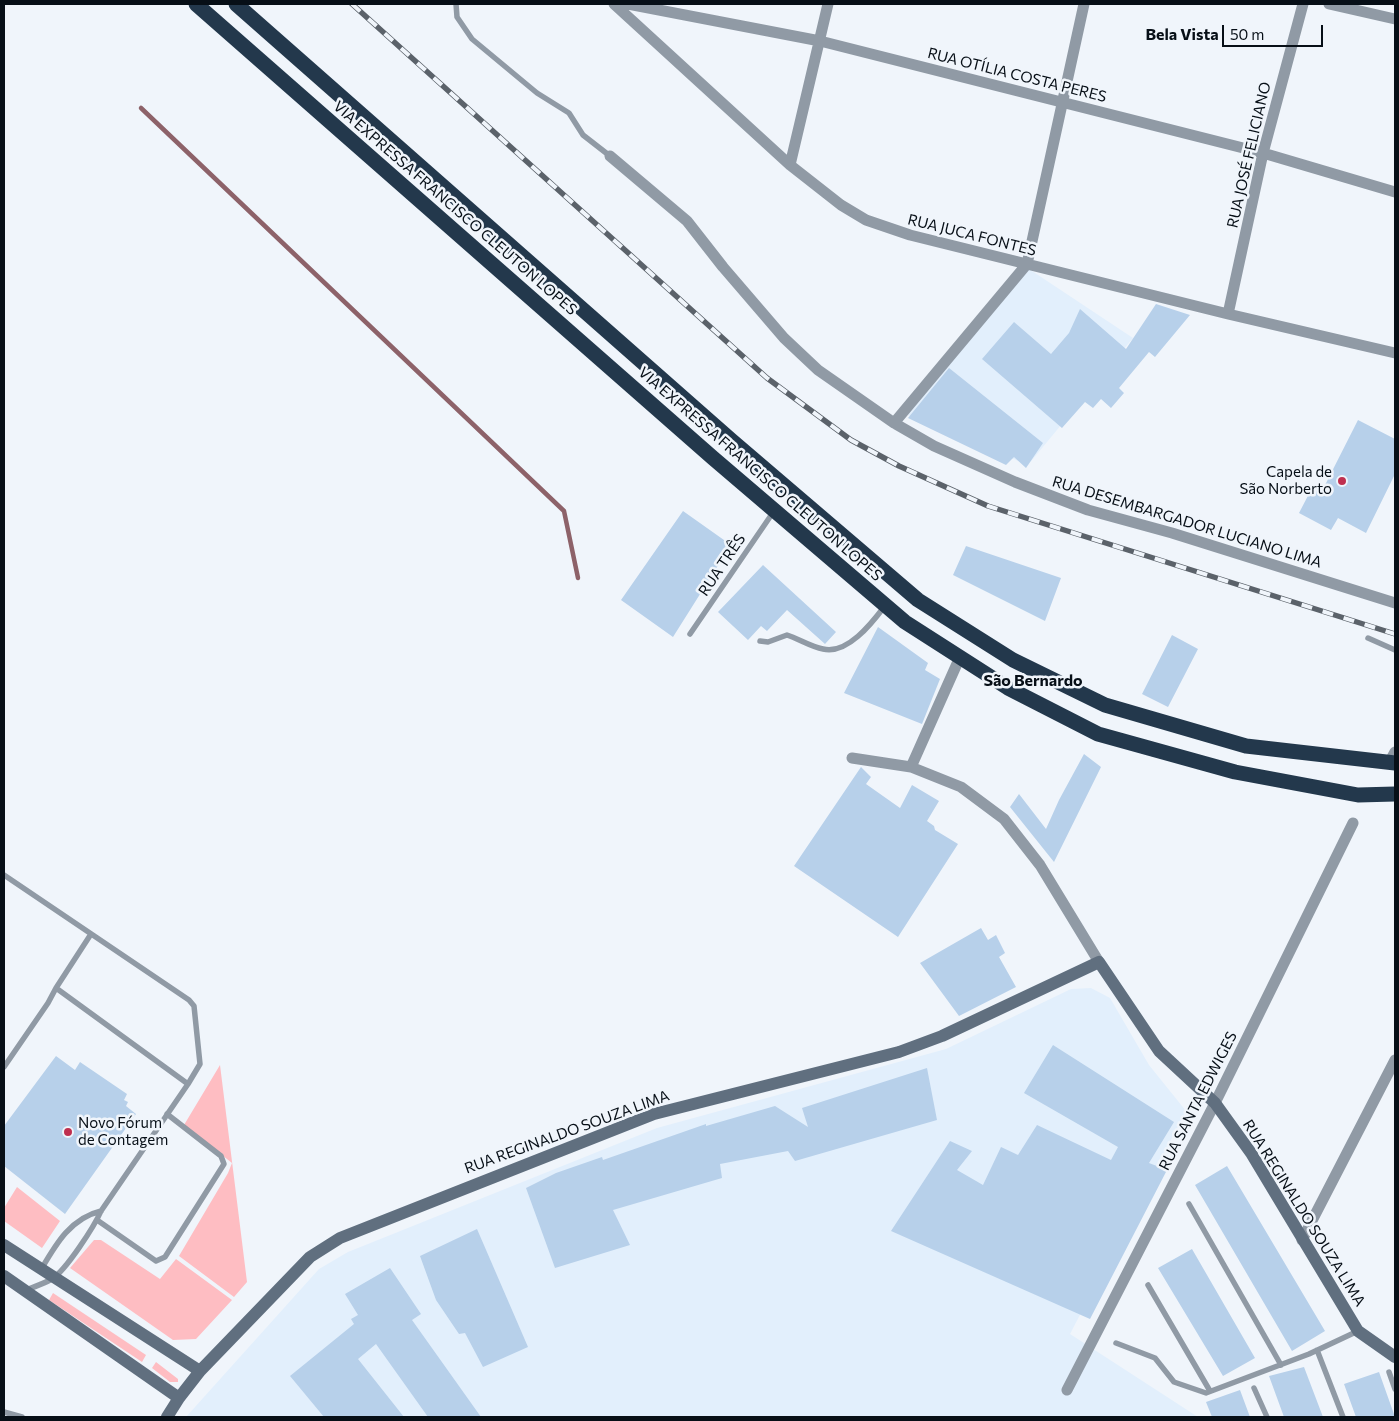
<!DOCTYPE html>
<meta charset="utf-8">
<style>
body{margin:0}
#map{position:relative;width:1399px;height:1421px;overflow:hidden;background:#f0f5fb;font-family:Commissioner,sans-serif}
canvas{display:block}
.frame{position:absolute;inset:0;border:5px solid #070f17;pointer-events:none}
.scale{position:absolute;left:1222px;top:25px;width:101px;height:22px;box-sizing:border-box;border:2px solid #070f17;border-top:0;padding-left:6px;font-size:15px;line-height:18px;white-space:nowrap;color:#070f17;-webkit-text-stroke:4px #f0f5fb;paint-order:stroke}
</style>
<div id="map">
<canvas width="1399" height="1421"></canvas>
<div class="frame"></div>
<div class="scale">50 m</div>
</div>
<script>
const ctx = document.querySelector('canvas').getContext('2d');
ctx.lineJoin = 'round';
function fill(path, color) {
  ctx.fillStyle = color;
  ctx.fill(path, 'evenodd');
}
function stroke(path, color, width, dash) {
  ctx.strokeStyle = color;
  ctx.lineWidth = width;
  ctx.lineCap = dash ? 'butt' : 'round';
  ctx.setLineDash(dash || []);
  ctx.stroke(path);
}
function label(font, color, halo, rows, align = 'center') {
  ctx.font = font + ' Commissioner,sans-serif';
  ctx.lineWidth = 5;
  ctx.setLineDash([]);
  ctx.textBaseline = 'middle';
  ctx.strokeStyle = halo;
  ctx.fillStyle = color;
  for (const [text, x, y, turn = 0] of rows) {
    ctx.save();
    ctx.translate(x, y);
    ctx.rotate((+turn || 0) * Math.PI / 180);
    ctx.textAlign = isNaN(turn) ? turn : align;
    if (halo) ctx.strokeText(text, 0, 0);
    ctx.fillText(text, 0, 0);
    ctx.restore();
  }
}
const built = new Path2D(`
 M1029 269 1133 338 1028 465 905 414Z
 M1091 988 1110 998 1149 1065 1186 1111 1070 1334 1198 1417H186L319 1269 348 1252 657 1128 946 1049 1071 989Z`);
const green = new Path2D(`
 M220 1065 247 1282 234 1297 179 1256 228 1173 232 1163 184 1125Z
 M17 1187 60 1221 42 1248 4 1221V1208Z
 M94 1240H101L160 1279 176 1259 232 1300 196 1339 173 1340 70 1268Z
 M53 1293 146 1355 142 1362 49 1300Z
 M156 1362 178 1379V1382H170L152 1368Z`);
const stream = new Path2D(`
 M141 108 564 511 578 578`);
const building = new Path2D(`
 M1156 304 1190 315 1155 357 1149 352 1119 388 1124 393 1111 408 1101 399 1093 408 1085 402 1062 428 982 359 1014 322 1051 354 1069 333 1080 309 1126 349Z
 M949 368 1043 443 1026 468 1014 457 1006 465 908 418Z
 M1358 420 1395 439V474L1366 533 1338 518 1331 530 1299 513 1312 488 1321 493Z
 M683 511 731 545 673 637 621 600Z
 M966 546 1061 578 1045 621 953 575Z
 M763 565 836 632 825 644 787 610 767 631 761 626 748 640 718 612Z
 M878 627 928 663 925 670 940 679 922 724 844 693Z
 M1172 635 1198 649 1168 707 1142 694Z
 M1084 754 1101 767 1054 862 1010 807 1019 794 1046 829 1059 800Z
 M861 767 871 777 866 784 900 808 912 785 939 801 927 821 934 826 935 830 958 844 898 937 794 866Z
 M981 928 988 940 996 935 1005 953 999 957 1016 987 959 1016 920 963Z
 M1053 1045 1174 1122 1149 1163 1167 1170 1090 1319 891 1231 950 1141 972 1151 957 1170 983 1185 1001 1147 1018 1155 1037 1125 1111 1160 1118 1147 1024 1093Z
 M56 1056 75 1070 80 1062 127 1094 124 1100 128 1102 126 1106 136 1114 65 1214 4 1166V1126Z
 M927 1068 937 1120 795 1161 788 1151 720 1164 722 1178 613 1210 630 1245 555 1268 526 1188 556 1173 602 1157 603 1160 706 1124V1126L775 1106 808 1127 802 1108Z
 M1227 1166 1325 1331 1292 1351 1195 1185Z
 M477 1229 528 1347 483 1367 465 1333 459 1334 436 1300 420 1256Z
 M1192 1249 1255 1358 1223 1376 1158 1268Z
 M390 1268 421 1314 412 1320 481 1417H428L376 1344 358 1359 404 1417H324L290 1376 354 1324 351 1319 358 1315 345 1294Z
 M1304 1367 1323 1417H1284L1269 1376Z
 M1379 1372 1395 1417H1356L1344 1384Z
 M1240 1390 1250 1417H1212L1206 1402Z`);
const lane = new Path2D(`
 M456 4 457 17 472 39 537 93 569 113 583 135 610 156
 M690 634 774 511
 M1368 638 1395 650
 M760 641 768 642 787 635C799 639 811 647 823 649 847 655 872 623 884 607
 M4 875 189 1000 194 1006 200 1064 188 1084
 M56 988 91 934
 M4 1067 48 1003 56 988 188 1084 101 1211C94 1227 66 1270 52 1279 45 1283 34 1287 26 1290
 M1189 1204 1281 1365
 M97 1220 156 1261 165 1257 224 1164 221 1156 167 1114
 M42 1268C56 1244 71 1218 101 1211
 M1148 1285 1210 1391
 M1116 1343 1155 1358 1174 1382 1206 1393 1309 1354 1358 1331
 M1317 1350 1343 1417
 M1389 1372 1395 1389
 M1254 1388 1267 1417
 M4 1412 22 1417`);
const street = new Path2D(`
 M614 4 790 165 841 205 866 220 910 235 1228 314 1395 353
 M628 4 820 41 1263 153 1395 192
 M1329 4 1395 19
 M610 156 687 221 723 267 784 338 818 370 894 423 934 446 1015 482 1088 510 1172 533 1395 603
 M790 165 828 4
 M1228 314 1263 153 1303 4
 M894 423 1027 264 1084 4
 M852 758 911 767 961 787 1004 819 1040 865 1099 962
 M1389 763 1395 752
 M911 767 960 657
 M1302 1240 1395 1060
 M1067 1390 1215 1103 1353 823`);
const secondary = new Path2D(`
 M4 1245 200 1371
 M4 1276 179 1398
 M167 1417 179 1398 200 1371 310 1257 340 1238 654 1114 899 1052 942 1036 1099 962 1159 1051 1215 1103 1251 1153 1358 1331 1395 1357`);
const highway = new Path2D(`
 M196 4 713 458 905 622 1008 688 1098 734 1235 772 1358 795 1395 794
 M236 4 732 441 918 600 1013 660 1105 705 1246 746 1395 763`);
const rail = new Path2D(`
 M352 4 767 378 851 440 899 466 988 506 1395 634`);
const markers = [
 [1342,481,5,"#bf2f4f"],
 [68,1132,5,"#bf2f4f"]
];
const streetNames = [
 ["RUA OTÍLIA COSTA PERES",1017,75,14],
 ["RUA JOSÉ FELICIANO",1249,155,-77],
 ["VIA EXPRESSA FRANCISCO CLEUTON LOPES",455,208,41],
 ["RUA JUCA FONTES",972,235,14],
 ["VIA EXPRESSA FRANCISCO CLEUTON LOPES",760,474,41],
 ["RUA DESEMBARGADOR LUCIANO LIMA",1187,522,17],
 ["RUA TRÊS",722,565,-56],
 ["RUA SANTA EDWIGES",1198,1101,-63],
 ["RUA REGINALDO SOUZA LIMA",567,1132,-20],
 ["RUA REGINALDO SOUZA LIMA",1304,1213,58]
];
const poiNames = [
 ["Capela de",1332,472],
 ["São Norberto",1332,489],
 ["Novo Fórum",78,1123,"left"],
 ["de Contagem",78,1140,"left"]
];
const neighbourhoodNames = [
 ["Bela Vista",1182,35],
 ["São Bernardo",1033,681]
];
fill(built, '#e2effc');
fill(green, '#febdc2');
stroke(stream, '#8d6269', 4.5);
fill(building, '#b7d0ea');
stroke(lane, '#909aa5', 5.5);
stroke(street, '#909aa5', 11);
stroke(secondary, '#606f7f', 12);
stroke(highway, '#23384c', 15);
stroke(rail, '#5b626a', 5.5);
stroke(rail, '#f0f5fb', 4, [11]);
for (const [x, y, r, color] of markers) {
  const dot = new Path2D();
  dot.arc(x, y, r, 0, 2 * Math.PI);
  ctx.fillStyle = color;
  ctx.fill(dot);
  stroke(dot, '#f0f5fb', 2);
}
label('15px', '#070f17', '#f0f5fb', streetNames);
label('15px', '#070f17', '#f0f5fb', poiNames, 'right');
label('bold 16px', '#070f17', '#f0f5fb', neighbourhoodNames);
</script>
